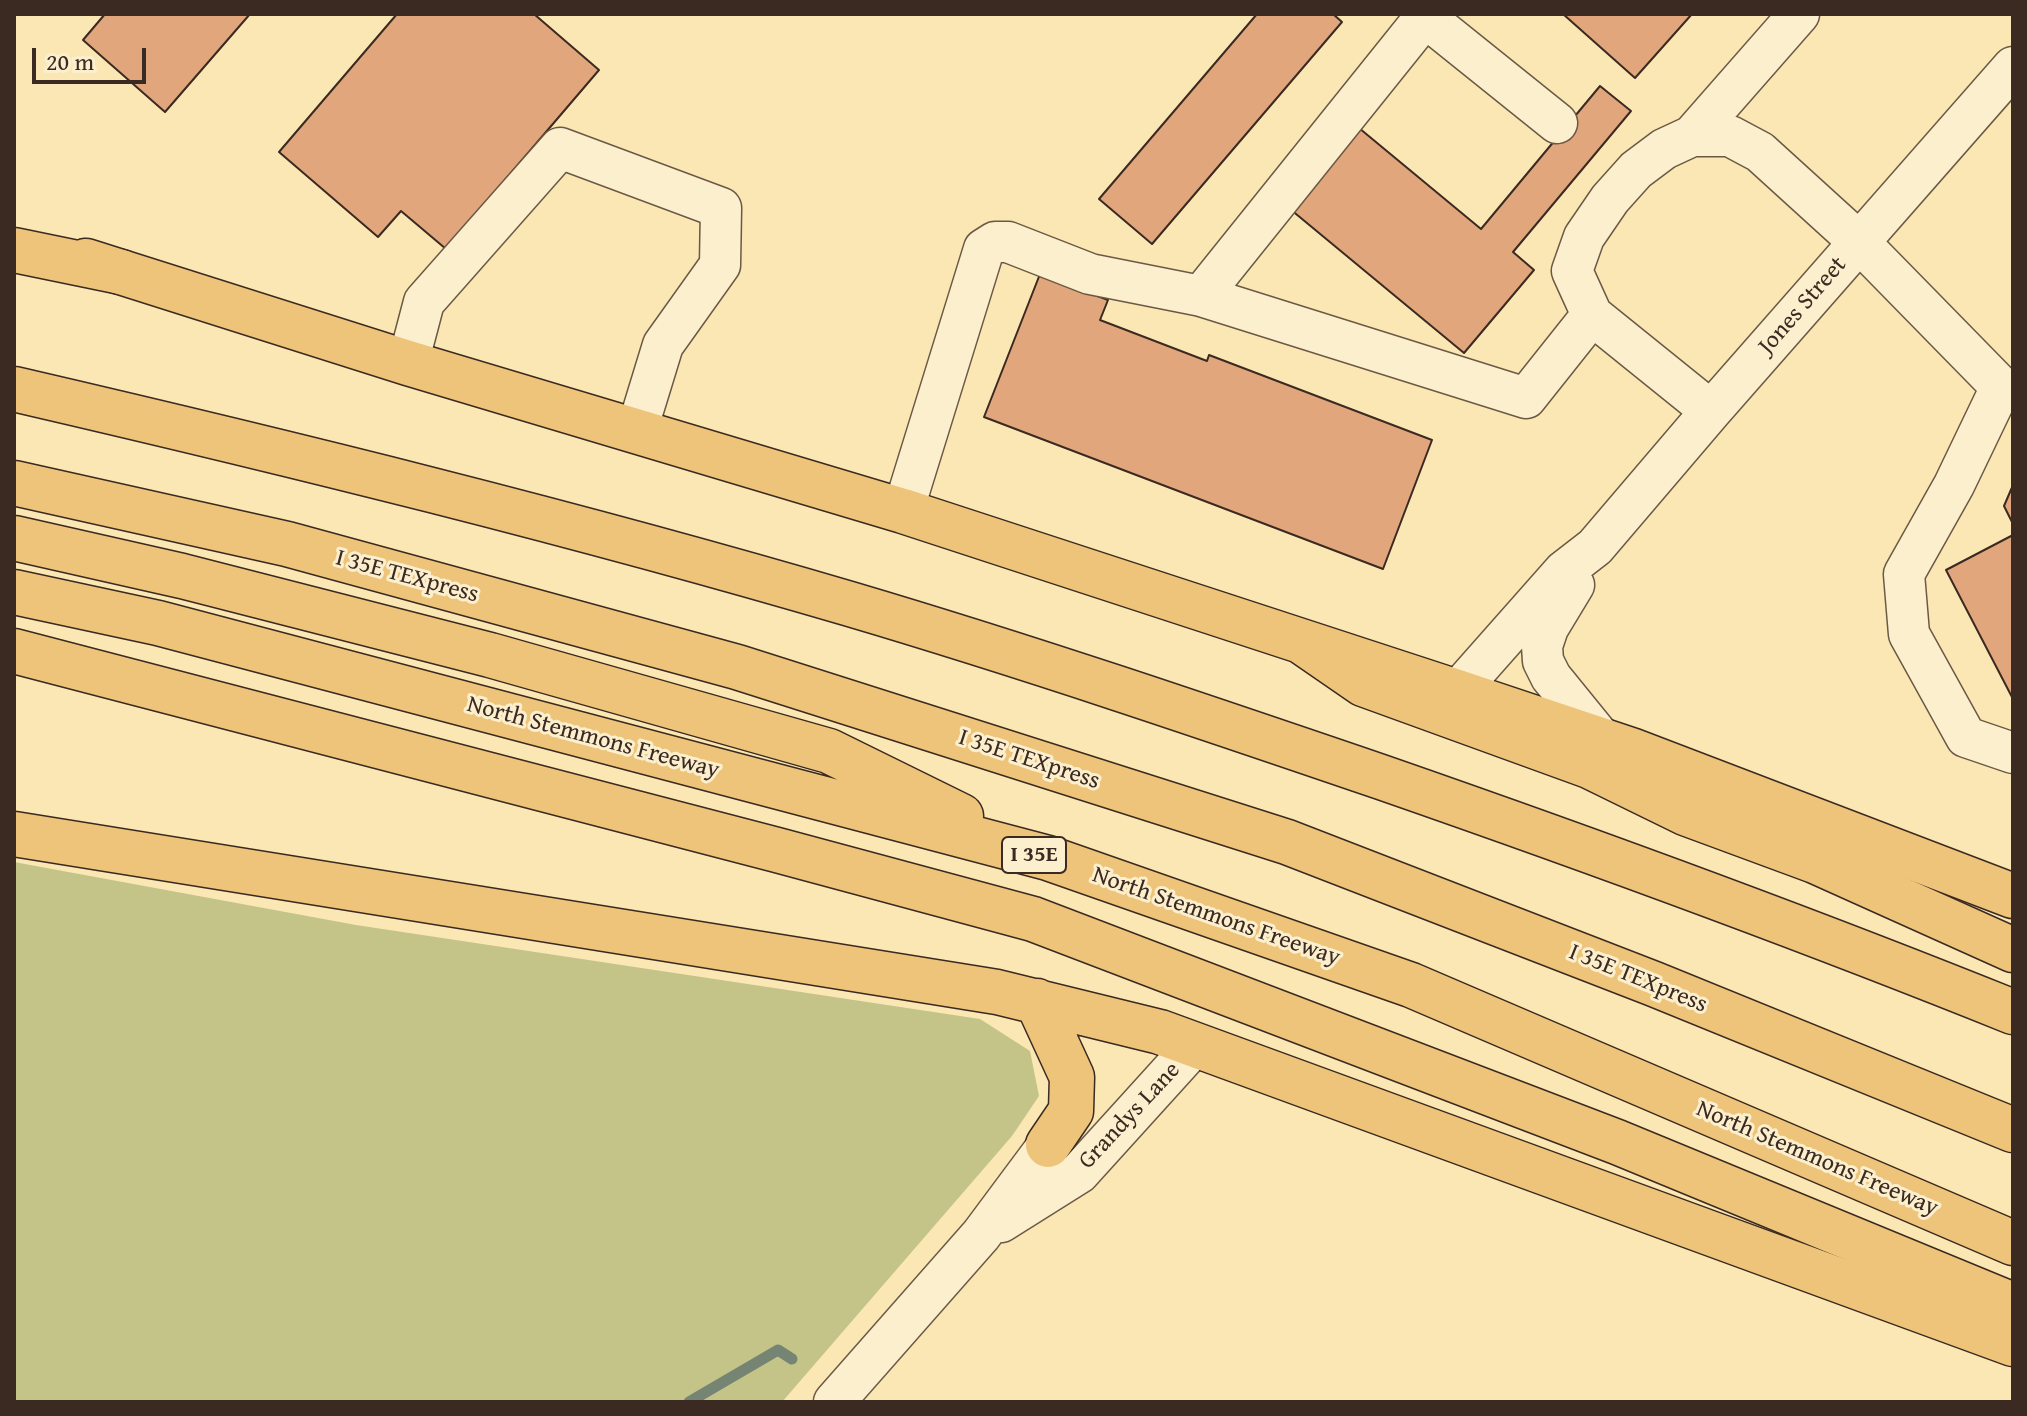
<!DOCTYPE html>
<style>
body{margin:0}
#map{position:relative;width:2027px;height:1416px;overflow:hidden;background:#fae7b4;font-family:"Gentium Book Plus",serif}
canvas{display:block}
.frame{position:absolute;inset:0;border:16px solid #3b2a21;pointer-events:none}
.scale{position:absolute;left:32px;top:48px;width:114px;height:36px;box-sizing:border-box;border:4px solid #3b2a21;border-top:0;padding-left:10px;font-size:24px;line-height:28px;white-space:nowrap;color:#3b2a21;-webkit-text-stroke:6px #fcefce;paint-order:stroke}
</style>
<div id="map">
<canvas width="2027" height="1416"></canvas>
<div class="frame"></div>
<div class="scale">20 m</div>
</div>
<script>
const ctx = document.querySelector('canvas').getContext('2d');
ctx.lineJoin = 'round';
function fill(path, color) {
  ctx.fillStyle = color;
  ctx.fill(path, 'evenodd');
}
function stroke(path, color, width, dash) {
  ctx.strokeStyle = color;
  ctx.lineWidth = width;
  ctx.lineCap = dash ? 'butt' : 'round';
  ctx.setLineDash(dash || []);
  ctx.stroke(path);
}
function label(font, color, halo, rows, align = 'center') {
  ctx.font = font + ' "Gentium Book Plus",serif';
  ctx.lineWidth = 6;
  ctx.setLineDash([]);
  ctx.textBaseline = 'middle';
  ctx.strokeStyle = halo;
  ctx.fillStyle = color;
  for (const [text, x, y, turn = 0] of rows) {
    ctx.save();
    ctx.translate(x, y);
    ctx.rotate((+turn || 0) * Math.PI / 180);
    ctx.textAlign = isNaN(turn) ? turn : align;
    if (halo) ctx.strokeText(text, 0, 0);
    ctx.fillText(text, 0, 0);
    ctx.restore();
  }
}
const green = new Path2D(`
 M14 862 356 925 980 1019 1030 1051 1039 1096 1012 1136 782 1402H14Z`);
const stream = new Path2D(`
 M689 1402 778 1350 792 1359`);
const building = new Path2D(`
 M105 14H250L165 112 83 40Z
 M397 14H534L599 70 446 249 401 211 378 237 279 152Z
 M1257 14H1333L1342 22 1152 244 1099 199Z
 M1563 14H1692L1635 78Z
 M1600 86 1631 111 1513 252 1534 270 1464 353 1290 209 1359 128 1481 229Z
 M1040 274 1108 300 1100 320 1207 361 1209 355 1432 440 1383 569 984 417Z
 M2013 485V524L2004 506Z
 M2013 535V699L1946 570Z`);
const minor = new Path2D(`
 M1692 136H1730L1760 152 1859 242 2001 387 1954 485 1904 574 1909 634 1966 737 2013 753
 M1201 296 1425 17 1557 123
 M408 363 424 302 560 148 721 208 720 265 663 345 637 430
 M1711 411 1592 315 1572 271 1584 237 1610 199 1636 170 1664 149 1692 136 1799 14
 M903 511 984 249 995 242H1008L1090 274 1201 296 1526 398 1592 315
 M1574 585 1548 628 1542 646 1543 661 1551 677 1603 741
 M1457 692 1564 571 1595 547 1711 411 2013 67
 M1001 1222 1079 1173 1195 1045
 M834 1402 981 1235 1048 1145`);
const major = new Path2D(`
 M86 261 408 363 903 511 1457 692 1631 750 2013 896
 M14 834 997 992 1160 1032 2013 1344
 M1037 1001 1072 1077 1071 1111 1048 1145`);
const highway = new Path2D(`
 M14 250 121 272
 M14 389C294 454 574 523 850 604 1029 657 1205 717 1381 777 1594 851 1804 928 2013 1012
 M14 483 287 544 737 667 1287 842 1654 984 2013 1130
 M14 538 182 576 490 655 829 751 961 816
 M14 592 158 623 1048 858 1411 985 2013 1243
 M1305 644 1363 684 1589 766 1685 813 1815 861 2013 950
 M14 651 777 850 1033 919 1617 1142 2013 1305`);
const shields = [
 [1034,855,64]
];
const shieldNames = [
 ["I 35E",1034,855]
];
const streetNames = [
 ["Jones Street",1803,306,-49],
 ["I 35E TEXpress",407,577,15],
 ["North Stemmons Freeway",593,738,15],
 ["I 35E TEXpress",1029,760,18],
 ["North Stemmons Freeway",1216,917,19],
 ["I 35E TEXpress",1638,979,22],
 ["Grandys Lane",1130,1116,-47],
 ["North Stemmons Freeway",1817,1159,23]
];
fill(green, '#c4c489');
stroke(stream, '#768474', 11);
fill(building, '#e2a67d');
stroke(building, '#3b2a21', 2);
stroke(minor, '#6b5946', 43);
stroke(major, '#3b2a21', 47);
stroke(highway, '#3b2a21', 47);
stroke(minor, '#fcefce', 40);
stroke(major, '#edc47a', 44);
stroke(highway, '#edc47a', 44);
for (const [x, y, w] of shields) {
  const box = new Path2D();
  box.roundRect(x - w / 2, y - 18, w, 36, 6);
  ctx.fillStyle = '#fcefce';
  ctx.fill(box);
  stroke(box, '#3b2a21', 2);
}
label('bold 22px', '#3b2a21', null, shieldNames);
label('24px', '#3b2a21', '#fcefce', streetNames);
</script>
